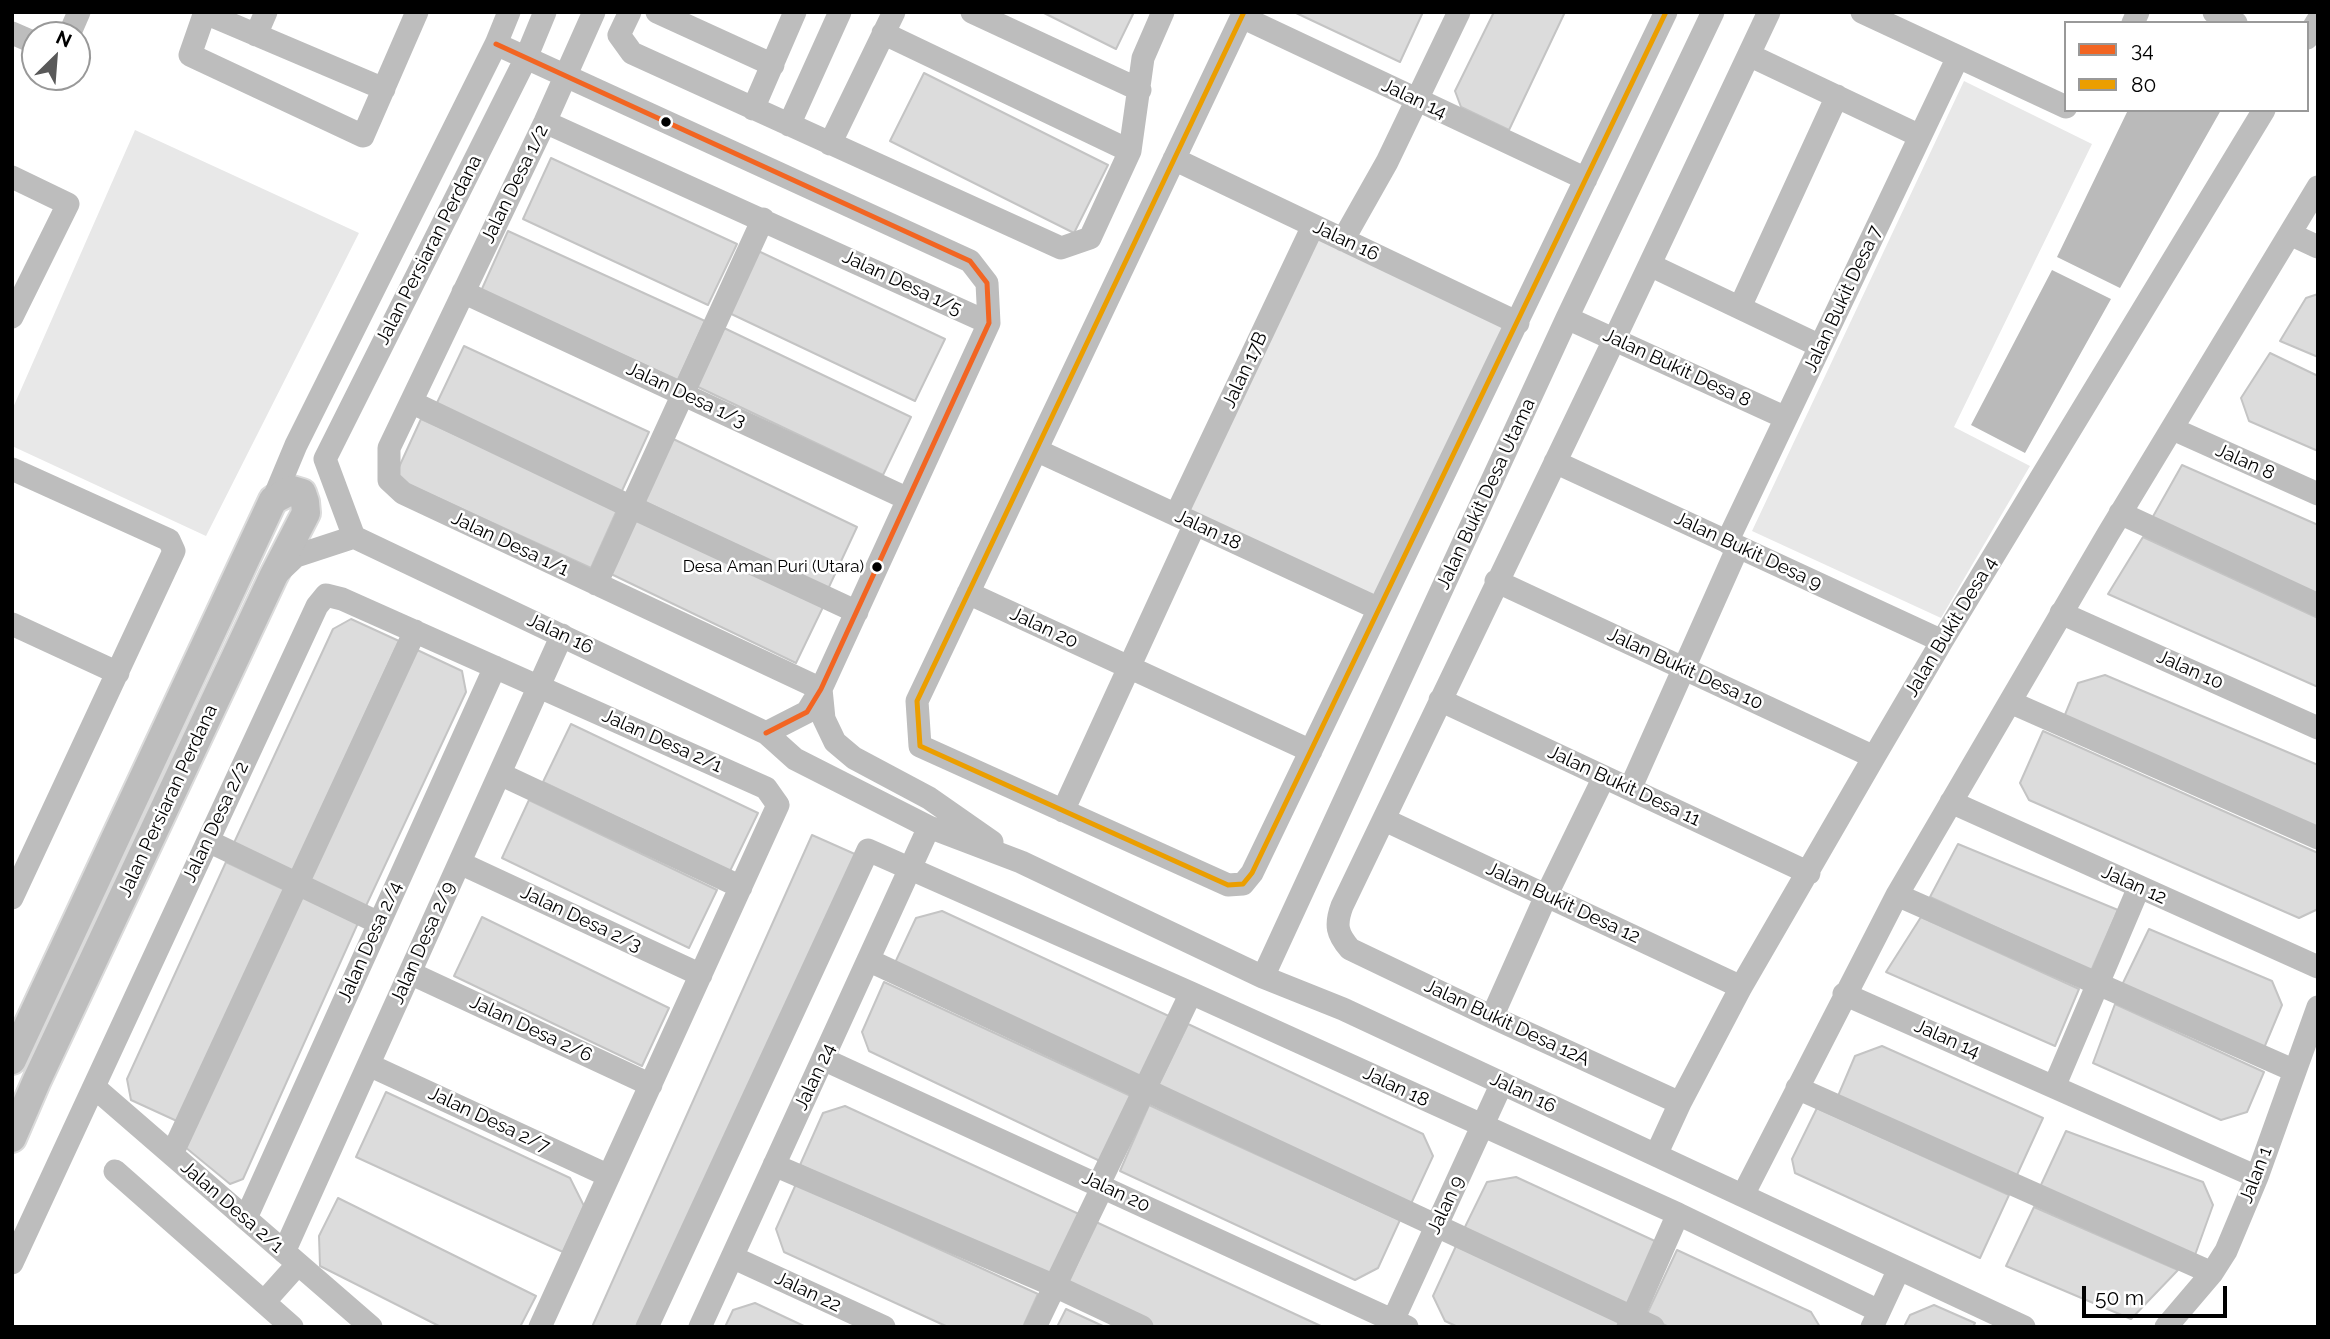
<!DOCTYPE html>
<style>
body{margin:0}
#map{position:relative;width:2330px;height:1339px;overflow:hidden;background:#fff;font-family:Raleway,sans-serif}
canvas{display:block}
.frame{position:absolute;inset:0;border:14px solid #000;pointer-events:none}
.legend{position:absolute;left:2064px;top:21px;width:245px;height:91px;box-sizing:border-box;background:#fff;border:2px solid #999;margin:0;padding:9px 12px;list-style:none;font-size:21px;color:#000}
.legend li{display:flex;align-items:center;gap:14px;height:35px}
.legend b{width:35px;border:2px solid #999}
.north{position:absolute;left:21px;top:21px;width:70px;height:70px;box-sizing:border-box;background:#fff;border:2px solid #999;border-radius:50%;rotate:25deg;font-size:19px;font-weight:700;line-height:28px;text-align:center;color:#000}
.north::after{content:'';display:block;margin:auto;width:24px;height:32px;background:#595959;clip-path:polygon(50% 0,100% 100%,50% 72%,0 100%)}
.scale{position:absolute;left:2082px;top:1286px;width:145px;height:32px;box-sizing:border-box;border:4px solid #000;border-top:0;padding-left:9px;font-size:21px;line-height:24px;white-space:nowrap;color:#000;-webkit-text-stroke:5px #fff;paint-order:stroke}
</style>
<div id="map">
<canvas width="2330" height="1339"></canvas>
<div class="frame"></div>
<ul class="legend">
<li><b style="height:9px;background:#f26522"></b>34</li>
<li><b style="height:9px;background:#eb9e00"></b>80</li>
</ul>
<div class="north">N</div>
<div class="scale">50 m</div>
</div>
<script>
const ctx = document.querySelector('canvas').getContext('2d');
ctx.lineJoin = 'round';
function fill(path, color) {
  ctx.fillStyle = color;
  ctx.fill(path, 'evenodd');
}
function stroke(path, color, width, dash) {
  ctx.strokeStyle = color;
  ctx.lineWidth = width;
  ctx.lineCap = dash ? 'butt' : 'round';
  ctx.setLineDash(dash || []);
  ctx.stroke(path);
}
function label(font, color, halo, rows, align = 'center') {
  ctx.font = font + ' Raleway,sans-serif';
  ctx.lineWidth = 5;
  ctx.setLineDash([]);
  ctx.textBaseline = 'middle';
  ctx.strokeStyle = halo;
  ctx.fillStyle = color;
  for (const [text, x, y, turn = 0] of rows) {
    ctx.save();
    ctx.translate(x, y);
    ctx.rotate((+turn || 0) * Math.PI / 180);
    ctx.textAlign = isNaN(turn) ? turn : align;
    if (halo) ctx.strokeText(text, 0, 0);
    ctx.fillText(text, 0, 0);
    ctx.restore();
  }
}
const green = new Path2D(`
 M1964 81 2092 144 1954 427 2030 466 1941 618 1752 531Z
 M135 130 359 233 206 536 12 446V410Z
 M1313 226 1518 323 1379 609 1176 515Z`);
const water = new Path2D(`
 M2128 110H2221L2120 288 2057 257Z
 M2052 270 2111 299 2025 453 1971 425Z`);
const building = new Path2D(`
 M1042 12H1134L1116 49Z
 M1294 12H1423L1400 62Z
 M1494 12H1565L1509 130 1461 107 1455 91Z
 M924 73 1108 165 1074 233 890 141Z
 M551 158 737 244 708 305 523 219Z
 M508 231 705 321 678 380 481 291Z
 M754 249 945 339 915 401 725 311Z
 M2318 294V357L2280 341 2306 298Z
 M724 328 911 417 883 475 696 386Z
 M464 346 649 432 621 493 435 407Z
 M2270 353 2318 376V451L2249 421 2241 398Z
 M421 419 618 508 591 568 394 478Z
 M667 436 857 527 828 589 637 498Z
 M2182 465 2318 525V594L2151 520Z
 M637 515 824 605 796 663 609 573Z
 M2143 537 2318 618V687L2108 594Z
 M351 619 399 641 292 873 233 845 333 629Z
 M413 648 462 671 466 692 365 908 307 880Z
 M2105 675 2318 765V829L2064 717 2078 683Z
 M571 724 758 813 730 871 543 782Z
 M2043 731 2318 853V909L2299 918 2029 800 2020 783Z
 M529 800 717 890 689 948 502 858Z
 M812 835 857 855 645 1327H592Z
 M1958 844 2118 910 2091 971 1930 897Z
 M226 862 285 890 179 1122 131 1100 127 1079Z
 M300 896 358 923 243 1179 230 1184 185 1147Z
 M942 911 1173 1018 1142 1083 893 967 916 918Z
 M482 917 669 1008 642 1066 454 976Z
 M1921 917 2079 989 2055 1046 1886 972Z
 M2149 929 2272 981 2282 1005 2264 1048 2122 985Z
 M884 982 1133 1097 1102 1162 869 1051 862 1032Z
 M2115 1004 2264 1072 2247 1112 2221 1120 2093 1063Z
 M1188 1024 1423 1134 1433 1156 1409 1208 1156 1090Z
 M1882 1046 2043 1118 2016 1177 1838 1096 1855 1056Z
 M386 1092 570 1178 584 1206 563 1252 356 1157Z
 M1149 1105 1400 1220 1378 1268 1355 1280 1120 1171Z
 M845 1106 1081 1215 1051 1281 800 1165 823 1113Z
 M1817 1108 2009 1195 1980 1258 1795 1173 1792 1159Z
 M2066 1131 2203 1182 2213 1205 2195 1255 2040 1187Z
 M1516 1177 1657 1242 1628 1307 1463 1231 1487 1182Z
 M796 1184 1038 1294 1023 1327H948L784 1252 776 1229Z
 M338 1198 536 1296 520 1327H441L320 1266 319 1236Z
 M2034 1207 2178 1270 2131 1319 2006 1266Z
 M1096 1222 1323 1327H1150L1066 1288Z
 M1456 1246 1621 1322 1618 1327H1458L1445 1321 1433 1296Z
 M1677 1250 1811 1312 1820 1327H1669L1646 1316Z
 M755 1303 806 1327H725L733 1310Z
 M1934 1305 1975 1323 1973 1327H1904L1910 1315Z
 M1066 1309 1105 1327H1057Z`);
const minor = new Path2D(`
 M205 12 190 55 363 136 417 12
 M594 12 545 122 389 448V480L403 493 821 689
 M630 12 619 35 632 53 1061 248 1090 238 1130 151 1143 58 1163 12
 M657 12 773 65
 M972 12 1140 90
 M1244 12 917 701 920 746 1228 885 1243 884 1252 873 1666 12
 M1862 12 2066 107
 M2214 12 2236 23
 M205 13 384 89
 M1242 17 1586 179
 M2133 23 2138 12
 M12 33 35 43
 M883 33 1130 151
 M69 35 79 12
 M256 35 266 12
 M2307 38 2318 20
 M496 44 970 261 987 283 989 323 821 689 807 712 766 733
 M1749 55 1920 136
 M753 109 795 12
 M545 122 989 323
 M789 125 840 12
 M830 144 894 12
 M1174 159 1518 323
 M12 177 68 204 12 317
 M2290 234 2318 247
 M1343 240 1387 162 1459 12
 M1650 265 1820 346
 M463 292 908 499
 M1740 307 1837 96
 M1567 318 1786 418
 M411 402 631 507 857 612
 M2173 429 2318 494
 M1036 450 1379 609
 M325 459 526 58 545 12
 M325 459 354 537
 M1555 462 1942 641
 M12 469 169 540 174 551 12 898
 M273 500 296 445 496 44 509 12
 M2120 513 2318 605
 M1176 515 1313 226
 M1727 542 1958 57
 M278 573 296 556 354 537 766 733 795 759 929 827 1021 862 1263 977 1343 1009 2024 1327
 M1496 581 1874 757
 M596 584 763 219
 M968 593 1311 751
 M2061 613 2318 728
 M12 624 118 673
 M821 689 824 719 835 742 854 758 929 798 992 842
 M1440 700 1809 873
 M2010 702 2318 838
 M500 774 741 887
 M1630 789 1738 547
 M1951 802 2318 967
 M1063 811 1195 524
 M1385 820 1741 987
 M208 841 379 923
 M460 863 701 975
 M1897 895 2295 1071
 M868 960 1653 1327
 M410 973 651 1085
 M1263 977 1567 318 1713 12
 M1844 994 2257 1177
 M1492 1017 1546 896 1604 777
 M823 1059 1407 1327
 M369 1065 609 1176
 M94 1087 371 1327
 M2054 1087 2139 887
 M1797 1088 2212 1273
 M1680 1103 1492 1017 1350 949C1337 934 1335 925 1342 906L1614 340 1769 12
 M172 1154 415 631
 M1656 1155 1680 1103 1741 987 1874 757 1942 641 2264 110
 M774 1165 1055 1286 1142 1327
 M115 1171 292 1327
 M1099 1184 1191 993
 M1743 1195 1897 895 2108 534 2318 187
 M246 1218 495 667
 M284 1252 562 635
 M732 1257 884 1327
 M12 1263 317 606 326 595 342 599 766 788 778 805 540 1327
 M264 1302 298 1264
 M647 1327 868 850 1191 993 1678 1214 1879 1311
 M700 1327 929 827
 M1035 1327 1103 1186
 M1390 1327 1502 1083
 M1628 1327 1678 1214
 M1872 1327 1899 1269
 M2166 1327 2212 1273 2226 1251 2257 1177 2318 1007`);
const major = new Path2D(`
 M12 1060 273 500 292 490 302 493 305 502 306 513 273 577 37 1080 12 1138`);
const bus1 = new Path2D(`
 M496 44 970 261 987 283 989 323 821 689 807 712 766 733`);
const bus2 = new Path2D(`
 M1244 12 917 701 920 746 1228 885 1243 884 1252 873 1666 12`);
const markers = [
 [666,122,6,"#000"],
 [877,567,6,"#000"]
];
const busNames = [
 ["Desa Aman Puri (Utara)",864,567]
];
const streetNames = [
 ["Jalan 14",1414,99,25],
 ["Jalan Desa 1/2",515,184,-64],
 ["Jalan 16",1346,241,25],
 ["Jalan Persiaran Perdana",429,250,-63],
 ["Jalan Desa 1/5",902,283,25],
 ["Jalan Bukit Desa 7",1843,299,-65],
 ["Jalan Bukit Desa 8",1677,368,25],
 ["Jalan 17B",1245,370,-65],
 ["Jalan Desa 1/3",686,395,25],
 ["Jalan 8",2245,462,24],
 ["Jalan Bukit Desa Utama",1486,494,-65],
 ["Jalan 18",1208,530,25],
 ["Jalan Desa 1/1",510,544,25],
 ["Jalan Bukit Desa 9",1748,551,25],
 ["Jalan Bukit Desa 4",1951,627,-59],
 ["Jalan 20",1044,628,25],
 ["Jalan 16",560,634,25],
 ["Jalan Bukit Desa 10",1685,669,25],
 ["Jalan 10",2190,670,24],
 ["Jalan Desa 2/1",662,741,24],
 ["Jalan Bukit Desa 11",1624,786,25],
 ["Jalan Persiaran Perdana",168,801,-65],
 ["Jalan Desa 2/2",216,822,-65],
 ["Jalan 12",2134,885,24],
 ["Jalan Bukit Desa 12",1563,903,25],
 ["Jalan Desa 2/3",581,919,25],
 ["Jalan Desa 2/4",370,942,-66],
 ["Jalan Desa 2/9",423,943,-66],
 ["Jalan Bukit Desa 12A",1507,1023,25],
 ["Jalan Desa 2/6",531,1029,25],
 ["Jalan 14",1947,1039,24],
 ["Jalan 24",815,1077,-65],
 ["Jalan 18",1396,1087,25],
 ["Jalan 16",1523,1093,25],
 ["Jalan Desa 2/7",489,1120,25],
 ["Jalan 1",2256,1175,-69],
 ["Jalan 20",1116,1192,25],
 ["Jalan 9",1446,1205,-65],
 ["Jalan Desa 2/1",232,1207,41],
 ["Jalan 22",808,1292,25]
];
fill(green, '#e8e8e8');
fill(water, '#bababa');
fill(building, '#dcdcdc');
stroke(building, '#c4c4c4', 2);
stroke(major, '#dbdbdb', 32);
stroke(minor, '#bdbdbd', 23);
stroke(major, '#bdbdbd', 28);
stroke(bus1, '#f26522', 5);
stroke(bus2, '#eb9e00', 5);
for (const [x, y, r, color] of markers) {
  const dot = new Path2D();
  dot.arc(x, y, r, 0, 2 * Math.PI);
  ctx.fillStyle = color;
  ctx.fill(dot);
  stroke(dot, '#fff', 2.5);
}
label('17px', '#000', '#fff', busNames, 'right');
label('19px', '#000', '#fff', streetNames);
</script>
